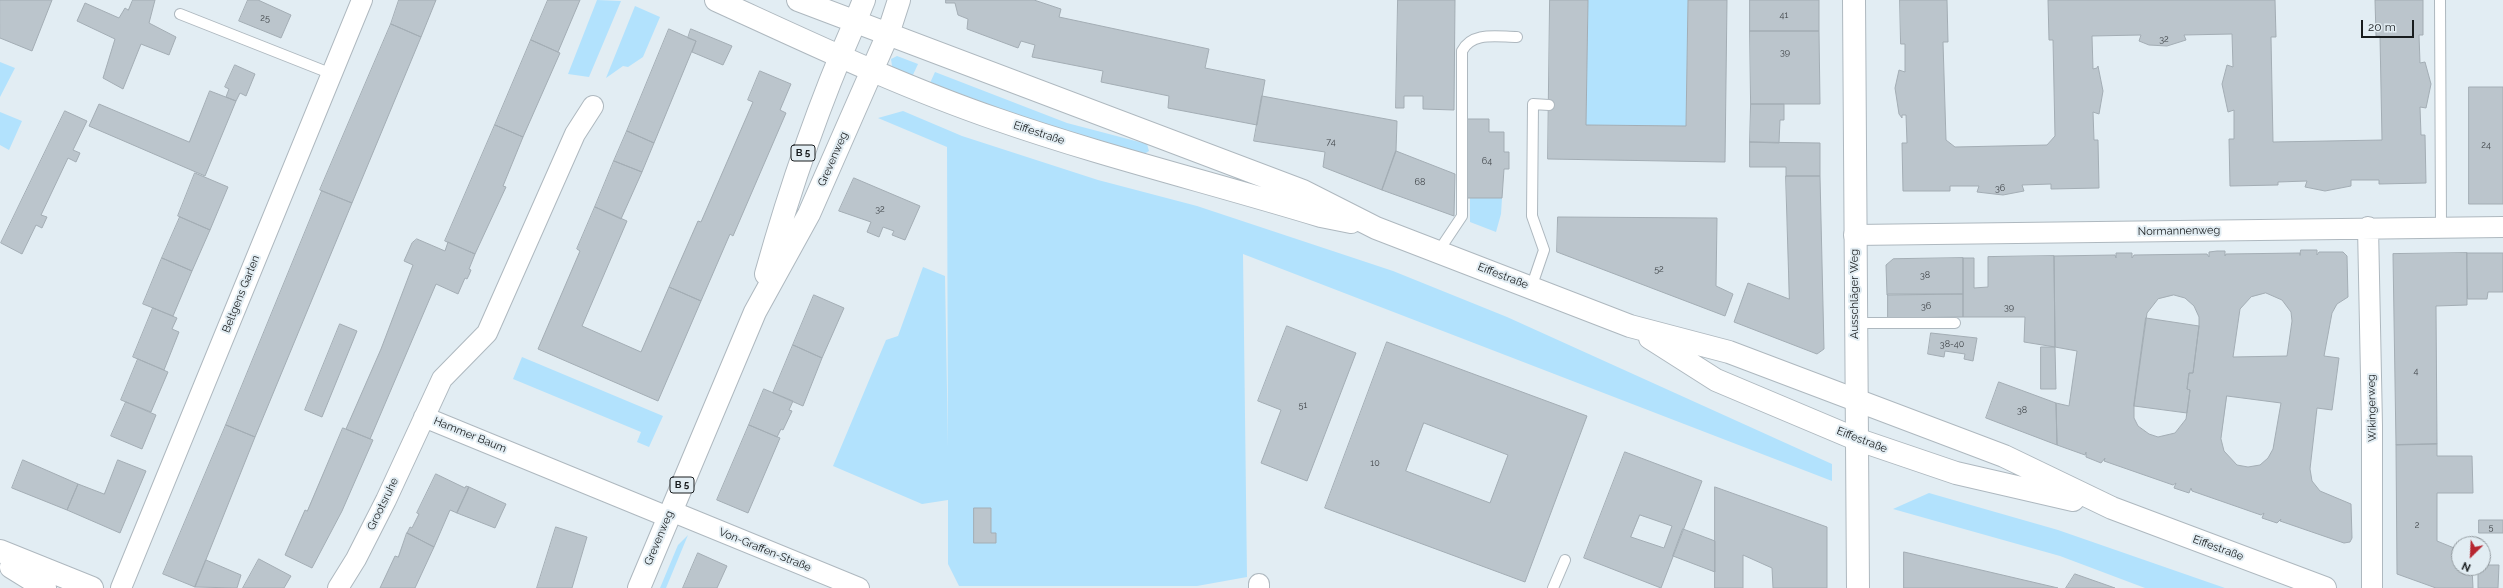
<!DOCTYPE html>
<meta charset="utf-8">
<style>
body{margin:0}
#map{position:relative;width:2503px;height:588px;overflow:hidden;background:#e2edf3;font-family:Raleway,sans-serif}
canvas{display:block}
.north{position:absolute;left:2451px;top:536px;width:40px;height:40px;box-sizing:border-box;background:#e2edf3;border:1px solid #91999e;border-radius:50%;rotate:204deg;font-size:11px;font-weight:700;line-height:16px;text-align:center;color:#181c1e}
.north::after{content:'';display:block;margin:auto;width:14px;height:18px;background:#b72630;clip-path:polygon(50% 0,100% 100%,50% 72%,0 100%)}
.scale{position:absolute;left:2361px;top:20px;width:53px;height:18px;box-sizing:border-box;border:2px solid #181c1e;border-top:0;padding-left:5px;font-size:12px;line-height:14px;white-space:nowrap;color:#181c1e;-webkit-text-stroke:3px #e2edf3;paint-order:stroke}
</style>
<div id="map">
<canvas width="2503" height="588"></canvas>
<div class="north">N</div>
<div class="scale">20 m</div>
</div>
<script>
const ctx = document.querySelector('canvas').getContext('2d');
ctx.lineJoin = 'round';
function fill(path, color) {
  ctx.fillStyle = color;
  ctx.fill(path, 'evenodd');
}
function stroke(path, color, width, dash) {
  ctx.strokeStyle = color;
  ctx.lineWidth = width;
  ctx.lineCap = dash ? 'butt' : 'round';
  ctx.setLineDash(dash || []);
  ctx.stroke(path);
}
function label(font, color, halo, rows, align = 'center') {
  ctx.font = font + ' Raleway,sans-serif';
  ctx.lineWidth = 4;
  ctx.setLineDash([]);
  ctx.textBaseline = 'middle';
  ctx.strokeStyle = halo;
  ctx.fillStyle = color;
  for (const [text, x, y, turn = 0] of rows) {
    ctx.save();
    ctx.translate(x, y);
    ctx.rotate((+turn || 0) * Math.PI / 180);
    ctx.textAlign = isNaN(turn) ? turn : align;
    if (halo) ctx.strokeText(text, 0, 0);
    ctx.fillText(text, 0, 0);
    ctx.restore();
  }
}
const green = new Path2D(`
 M597 0 621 1 589 77 568 74Z
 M1588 0H1688L1686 126 1586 125Z
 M635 6 660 17 643 57 628 67 623 66 606 78Z
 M897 56 918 64 912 77 892 66 891 59Z
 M0 62 15 68 0 97Z
 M935 72 1067 123 1147 144 1149 151 1144 154 1062 131 930 83Z
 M903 111 962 136 1098 180 1197 206 1393 271 1507 317 1832 464V481L1243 254 1247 577 1197 586H959L948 564V500L922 504 833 466 886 340 898 336 923 267 945 276 948 447 947 147 878 118Z
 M0 112 22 121 9 150 0 145Z
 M1470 198H1502L1501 214 1496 232 1470 222Z
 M522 357 663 416 649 447 637 442 641 432 513 379Z
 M1929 493 2058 530 2225 588H2145L2060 556 1893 509Z
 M688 535 666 588H660L678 545Z`);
const building = new Path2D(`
 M0 0H52L32 51 0 38Z
 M133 0H155L149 23 176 37 169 55 141 44 123 89 103 78 115 39 77 21 85 3 119 18 125 8 128 10Z
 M248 0H258L291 15 281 38 239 21Z
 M399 0H436L421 37 391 24Z
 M548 0H580L558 52 531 40Z
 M946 0H1034L1061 9 1059 17 1209 49 1205 68 1265 80 1257 125 1168 108 1169 96 1101 82 1103 71 1032 57 1035 45 1021 41 1018 48 967 29 968 19 958 15 955 3H946Z
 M1398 0H1455L1454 110 1423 109V96H1404V108H1396Z
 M1550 0H1588L1586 125 1686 126 1688 0H1727L1725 162 1548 159Z
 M1750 0H1819V31H1750Z
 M1900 0H1947L1948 42H1943L1946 140 1955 147 2047 145 2055 136 2053 40H2049L2048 0H2275L2276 37H2271L2273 142 2382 140 2380 36H2376L2375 0H2423V35H2419L2420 63 2425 62 2431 84 2426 108 2420 107 2421 135H2425L2426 183 2379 184V180H2351V186L2325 191 2305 187 2307 181 2278 182V185L2230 186 2229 139H2234V110L2228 112 2222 84 2227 65 2233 67 2232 34 2184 35 2186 40 2167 46 2149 45 2139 41 2141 35 2092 36 2093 69 2097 68 2098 66 2103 91 2099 114 2093 112 2094 140H2098L2099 188 2051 189V184L2022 185 2024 191 2003 195 1977 192 1979 186H1950V191H1903L1902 143H1907L1906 115H1902V118L1899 114 1895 88 1899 70 1905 72V44H1901Z
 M391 24 421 37 352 203 320 190Z
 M669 29 696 41 654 143 627 131Z
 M691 29 732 46 723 65 692 52 696 41 688 38Z
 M1750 31H1819L1820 104H1751Z
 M531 40 560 53 523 137 495 125Z
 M235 65 255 74 246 96 240 93 236 101 226 97 229 89 225 87Z
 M760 71 791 84 780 110 786 113 733 236 730 234 701 301 669 287 698 221 701 222 753 102 748 100Z
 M2469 87H2503V204H2469Z
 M210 91 236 101 205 176 89 126 99 104 189 142Z
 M1262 96 1397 121 1396 151 1382 190 1323 167 1325 152 1254 141Z
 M1751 104H1784V120H1780L1779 143 1750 142Z
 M65 111 87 121 73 150 80 153 76 162 68 158 41 215 47 217 42 228 36 225 22 254 1 243Z
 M1465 119H1489V132H1504V152H1509V169H1504L1502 198H1467Z
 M495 125 523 137 503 186 506 187 475 254 445 241Z
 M627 131 654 143 642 172 614 161Z
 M1750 142 1820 143V176H1786V167H1750Z
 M1396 151 1455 174 1454 216 1382 190Z
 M614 161 642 172 621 219 595 207Z
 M195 173 228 187 210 230 178 216Z
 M1786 176H1820L1824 349 1817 354 1734 322 1748 283 1789 299Z
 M854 178 920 206 905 240 892 235 894 231 883 227 879 237 867 232 871 222 839 211Z
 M322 191 352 203 255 437 226 425Z
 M595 207 627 221 582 326 641 352 669 287 701 301 658 401 538 349 580 251 577 249Z
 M180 217 210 230 192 271 162 258Z
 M1558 217 1717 218 1716 286 1733 294 1725 316 1557 252Z
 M417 239 445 251 448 242 475 254 469 269 471 270 469 275 467 279 465 278 458 294 436 284 370 439 346 429 381 349 413 265 404 261 412 243Z
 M2301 250H2317V255L2319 252H2343L2347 256 2348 297 2337 304 2332 313 2324 356 2339 358 2332 410 2317 408 2310 469 2312 481 2320 491 2351 504 2352 538 2350 542 2344 543 2280 521 2281 519 2277 523 2262 518 2264 513 2261 515 2192 491 2191 488 2189 493 2174 488 2176 483 2173 485 2104 461 2105 458 2101 463 2086 457V452L2085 455 2057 445 2056 403 2069 406 2077 351 2055 347 2054 256 2115 255 2116 258V253H2132V258L2134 255 2207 254 2209 257V252L2217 251H2225V256L2226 254 2300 253V255ZM2266 293 2282 300 2291 312 2292 321 2287 356 2233 357 2240 309 2251 297ZM2174 295 2185 298 2194 306 2199 317V326L2193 373H2189L2187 389 2190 390 2186 419 2175 433 2158 437 2149 434 2138 426 2134 418V406L2147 313 2158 299ZM2227 396 2281 403 2273 449 2268 458 2260 465 2248 467 2237 465 2224 451 2221 439Z
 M2467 253H2503V292H2488L2487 299H2468Z
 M2467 253V305L2436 306 2437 444 2396 445 2393 254Z
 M2054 256 2055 347 2024 342 2025 317H1963V258H1974V288L1988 287V257Z
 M162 258 192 271 173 316 143 304Z
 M1963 258V294L1887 295 1886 265 1893 259Z
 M1888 294H1963V317L1888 318Z
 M814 295 844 308 822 358 793 345Z
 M153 308 177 318 172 329 179 332 164 370 133 357Z
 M2146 318 2199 326 2193 373H2189L2187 389 2190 390 2187 413 2134 406Z
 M340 324 357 331 322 417 305 410Z
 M1287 326 1356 353 1307 481 1261 463 1281 410 1258 401Z
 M1931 333 1977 338 1973 361 1964 359 1965 354 1945 351 1944 357 1928 354Z
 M1387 342 1587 416 1525 582 1325 508ZM1424 423 1508 455 1490 503 1406 471Z
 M793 345 822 358 803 406 773 393Z
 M2041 347H2055L2056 389H2041Z
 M138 359 168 372 151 412 121 400Z
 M1999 382 2056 403 2057 445 1986 418Z
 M764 389 793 401 789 410 792 411 783 430 781 429 777 437 749 425Z
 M126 402 156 415 142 449 111 436Z
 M226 425 255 437 195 587 163 574Z
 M749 425 780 438 748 513 717 500Z
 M343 428 373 440 342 511 312 568 285 555 305 510 307 511Z
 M2437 444V456H2472L2473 493H2437V541L2459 550V568H2472L2473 588H2436L2397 574 2396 445Z
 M1625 452 1702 481 1661 588 1584 558ZM1640 515 1672 526 1664 548 1631 537Z
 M23 460 78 484 67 510 12 488Z
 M118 460 146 471 120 533 67 510 78 484 104 494Z
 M436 474 465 488 466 486 469 487 457 513 450 510 434 547 407 533 410 527 412 528 419 514 417 513Z
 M469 487 506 504 495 528 457 513Z
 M1715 487 1827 527V588H1773L1772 568 1743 555V588H1715Z
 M974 508H991V533H996V543H974Z
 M2479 520H2503V533H2479Z
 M556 527 587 537 572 588H537Z
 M1683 529 1715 541V572L1673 556Z
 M407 533 434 547 415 588H380L395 556 398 557Z
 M1904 552 2058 588H1904Z
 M698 553 727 566 717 588H683Z
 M259 559 291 576 284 588H243Z
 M206 560 241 575 237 588 195 587Z
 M2483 565H2499L2498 588H2478V568H2483Z
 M2075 574 2115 588H2066Z`);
const lane = new Path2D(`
 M2440 0 2441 227
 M180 14 332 74
 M1438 252 1462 216V51C1472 31 1498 37 1517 37
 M1531 288 1544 250 1532 216 1533 104 1549 105
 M1855 323H1955
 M1553 588 1565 560`);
const street = new Path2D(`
 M2368 227 2372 426V588
 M1854 235 2503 227
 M424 417 668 517
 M671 511 859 588
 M121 588 362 0
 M338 588 356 559 386 500 442 379 487 333 575 134 593 106
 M1259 588V584`);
const secondary = new Path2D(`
 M1854 0 1858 588
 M855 22 864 0
 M888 34 899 0
 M0 551 92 588
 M11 567 45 588`);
const primary = new Path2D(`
 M716 0C808 42 900 86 996 119 1102 156 1213 183 1321 216L1351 222
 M798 0 1303 191 1376 228 1630 326 1729 352 1803 380 2004 456 2112 508 2325 588
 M766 274C790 188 819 104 855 22
 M1650 338 1716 380 1856 439 1956 473 2073 500
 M639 588 755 312 809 214 888 34`);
const numberNames = [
 ["41",1784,15],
 ["25",265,18],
 ["32",2164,39],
 ["39",1785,52],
 ["74",1331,142],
 ["24",2486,145],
 ["64",1487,161],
 ["68",1420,182],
 ["36",2000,188],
 ["32",880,209],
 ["52",1659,269],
 ["38",1925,275],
 ["36",1926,306],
 ["39",2009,307],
 ["38-40",1952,344],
 ["4",2416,371],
 ["51",1303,405],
 ["38",2022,410],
 ["10",1375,463],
 ["2",2417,525],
 ["5",2491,527]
];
const shields = [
 [803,153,24],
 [682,485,24]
];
const shieldNames = [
 ["B 5",803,153],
 ["B 5",682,485]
];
const streetNames = [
 ["Eiffestraße",1039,133,18],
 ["Grevenweg",833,159,-66],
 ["Normannenweg",2179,231,-1],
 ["Eiffestraße",1503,276,21],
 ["Beltgens Garten",241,294,-68],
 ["Ausschläger Weg",1855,294,-90],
 ["Wikingerweg",2372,408,-91],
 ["Hammer Baum",470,435,22],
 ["Eiffestraße",1862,440,21],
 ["Grootsruhe",383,504,-64],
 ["Grevenweg",659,538,-67],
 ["Eiffestraße",2218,548,20],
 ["Von-Graffen-Straße",765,550,22]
];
fill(green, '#b2e2fd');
fill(building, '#bbc5cc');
stroke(building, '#a3adb4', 1);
stroke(lane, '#aeb8bf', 12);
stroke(street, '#aeb8bf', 22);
stroke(secondary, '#aeb8bf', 24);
stroke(primary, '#aeb8bf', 24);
stroke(lane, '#fff', 10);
stroke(street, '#fff', 20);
stroke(secondary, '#fff', 22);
stroke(primary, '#fff', 22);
label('9px', '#41464a', null, numberNames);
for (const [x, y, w] of shields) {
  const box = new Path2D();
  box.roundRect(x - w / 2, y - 8, w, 16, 3);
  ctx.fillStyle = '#e2edf3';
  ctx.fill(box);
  stroke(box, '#181c1e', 1);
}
label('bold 10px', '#181c1e', null, shieldNames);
label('11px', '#181c1e', '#e2edf3', streetNames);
</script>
